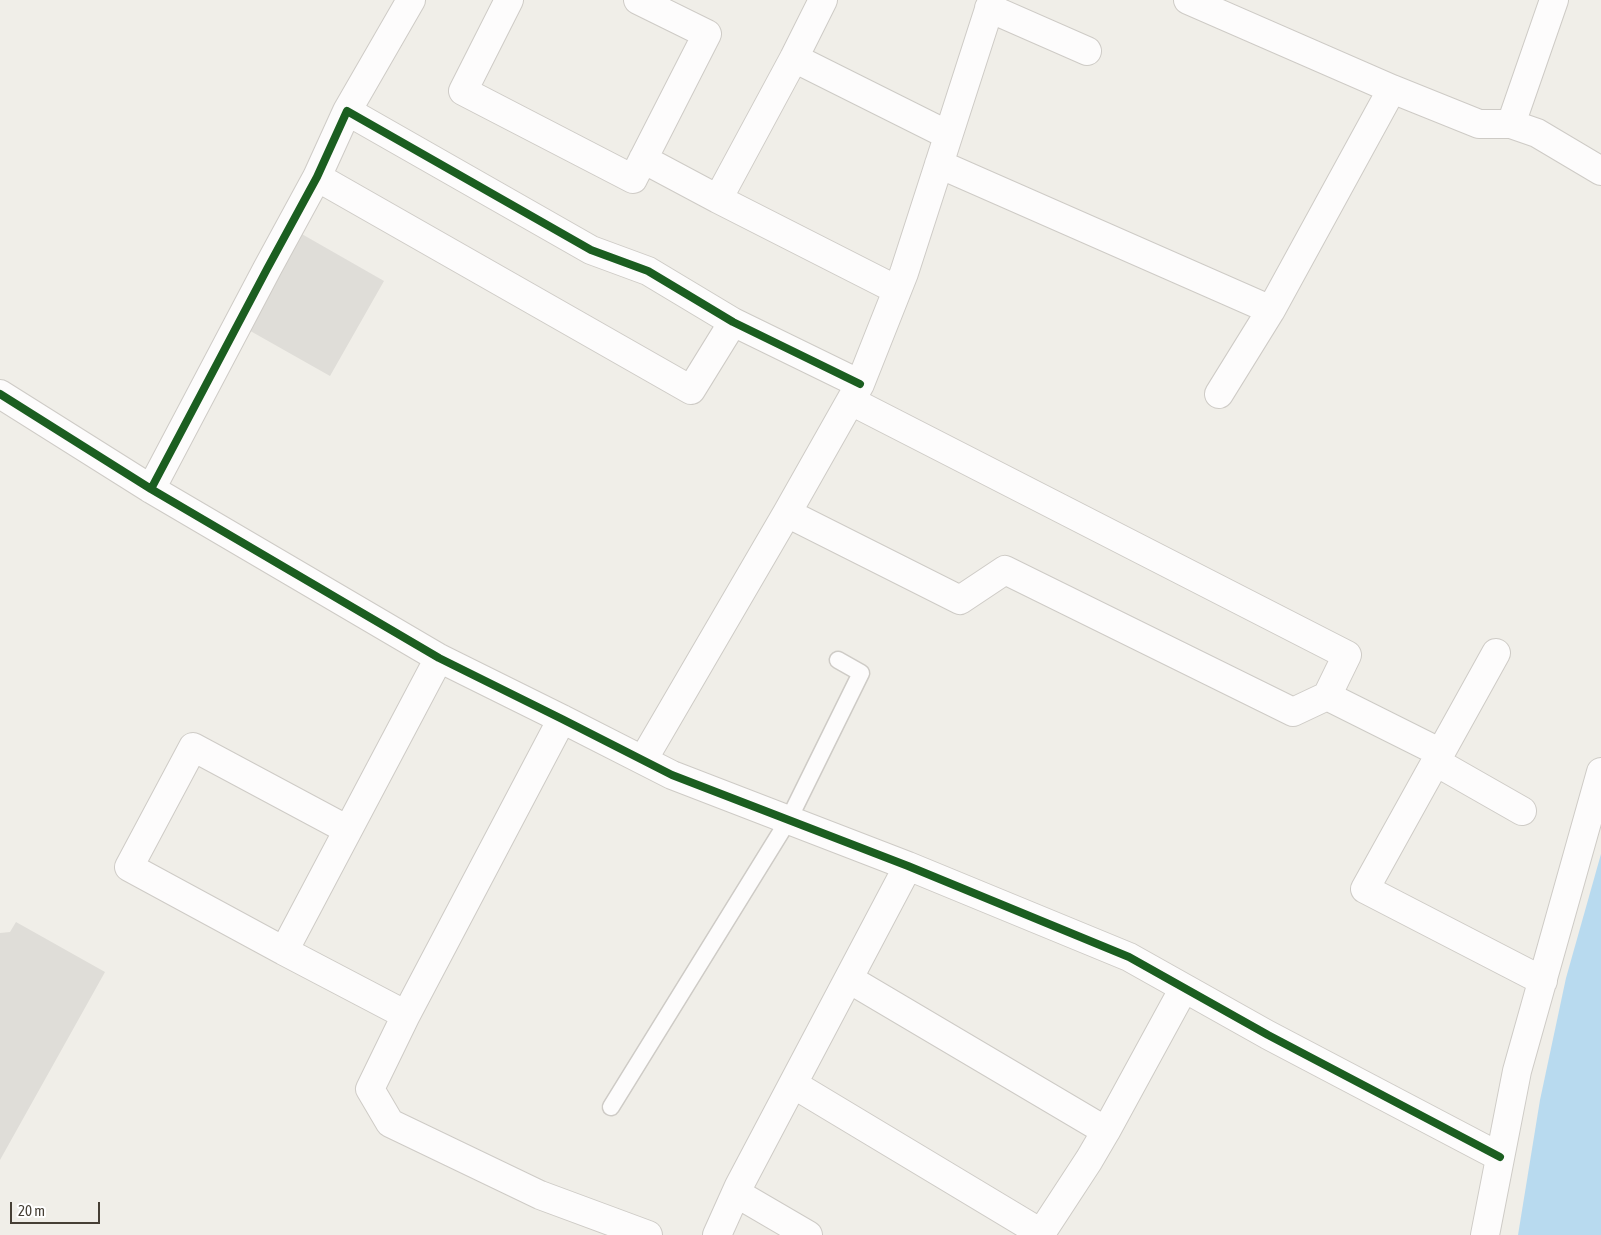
<!DOCTYPE html>
<style>
body{margin:0}
#map{position:relative;width:1601px;height:1235px;overflow:hidden;background:#f0eee8;font-family:"Asap Condensed",sans-serif}
canvas{display:block}
.scale{position:absolute;left:10px;top:1202px;width:90px;height:22px;box-sizing:border-box;border:2px solid #463f35;border-top:0;padding-left:6px;font-size:15px;line-height:18px;white-space:nowrap;color:#463f35;-webkit-text-stroke:4px #fff;paint-order:stroke}
</style>
<div id="map">
<canvas width="1601" height="1235"></canvas>
<div class="scale">20 m</div>
</div>
<script>
const ctx = document.querySelector('canvas').getContext('2d');
ctx.lineJoin = 'round';
function fill(path, color) {
  ctx.fillStyle = color;
  ctx.fill(path, 'evenodd');
}
function stroke(path, color, width, dash) {
  ctx.strokeStyle = color;
  ctx.lineWidth = width;
  ctx.lineCap = dash ? 'butt' : 'round';
  ctx.setLineDash(dash || []);
  ctx.stroke(path);
}
const parking = new Path2D(`
 M293 229 384 281 330 376 238 324Z
 M16 922 105 972 0 1160V933L10 932Z`);
const water = new Path2D(`
 M1601 854V1235H1518L1540 1100 1566 978Z`);
const service = new Path2D(`
 M611 1107 789 819 861 673 838 660`);
const minor = new Path2D(`
 M509 0 463 91 633 179 707 34 638 0
 M1188 0 1392 89 1479 124H1511L1537 133 1601 171
 M989 8 1087 51
 M794 58 948 135
 M347 111 411 0
 M1511 124 1554 0
 M643 159 718 199 794 58 823 0
 M939 164 1271 310
 M317 177 691 390 733 322
 M718 199 897 290
 M0 394 151 489 439 658 562 719 672 775 908 866 1129 957 1268 1035 1500 1157
 M1219 394 1271 310 1392 89
 M851 401 1347 655 1327 696
 M151 489 267 269 317 177 347 111 591 250 648 271 733 322 860 384
 M787 513 960 600 1005 570 1293 712 1327 696 1441 753
 M1496 653 1365 889 1543 981
 M439 658 284 951 406 1015 562 719
 M643 760 787 513 860 384 904 273 992 0
 M1436 762 1522 811
 M284 951 129 867 193 747 348 830
 M849 979 1106 1131
 M406 1015 370 1089 390 1123 540 1195 648 1235
 M793 1084 1041 1233
 M736 1193 808 1235
 M717 1235 739 1186 908 866
 M1040 1235 1089 1160 1106 1131 1184 988
 M1485 1235 1517 1071 1601 772`);
const cycleway = new Path2D(`
 M0 394 151 489 439 658 562 719 672 775 908 866 1129 957 1268 1035 1500 1157
 M151 489 267 269 317 177 347 111 591 250 648 271 733 322 860 384`);
fill(parking, '#dfddd8');
fill(water, '#b8daef');
stroke(service, '#cecbc6', 19);
stroke(minor, '#cecbc6', 30);
stroke(service, '#fdfcfc', 16);
stroke(minor, '#fdfcfc', 28);
stroke(cycleway, '#1b5e20', 8);
</script>
